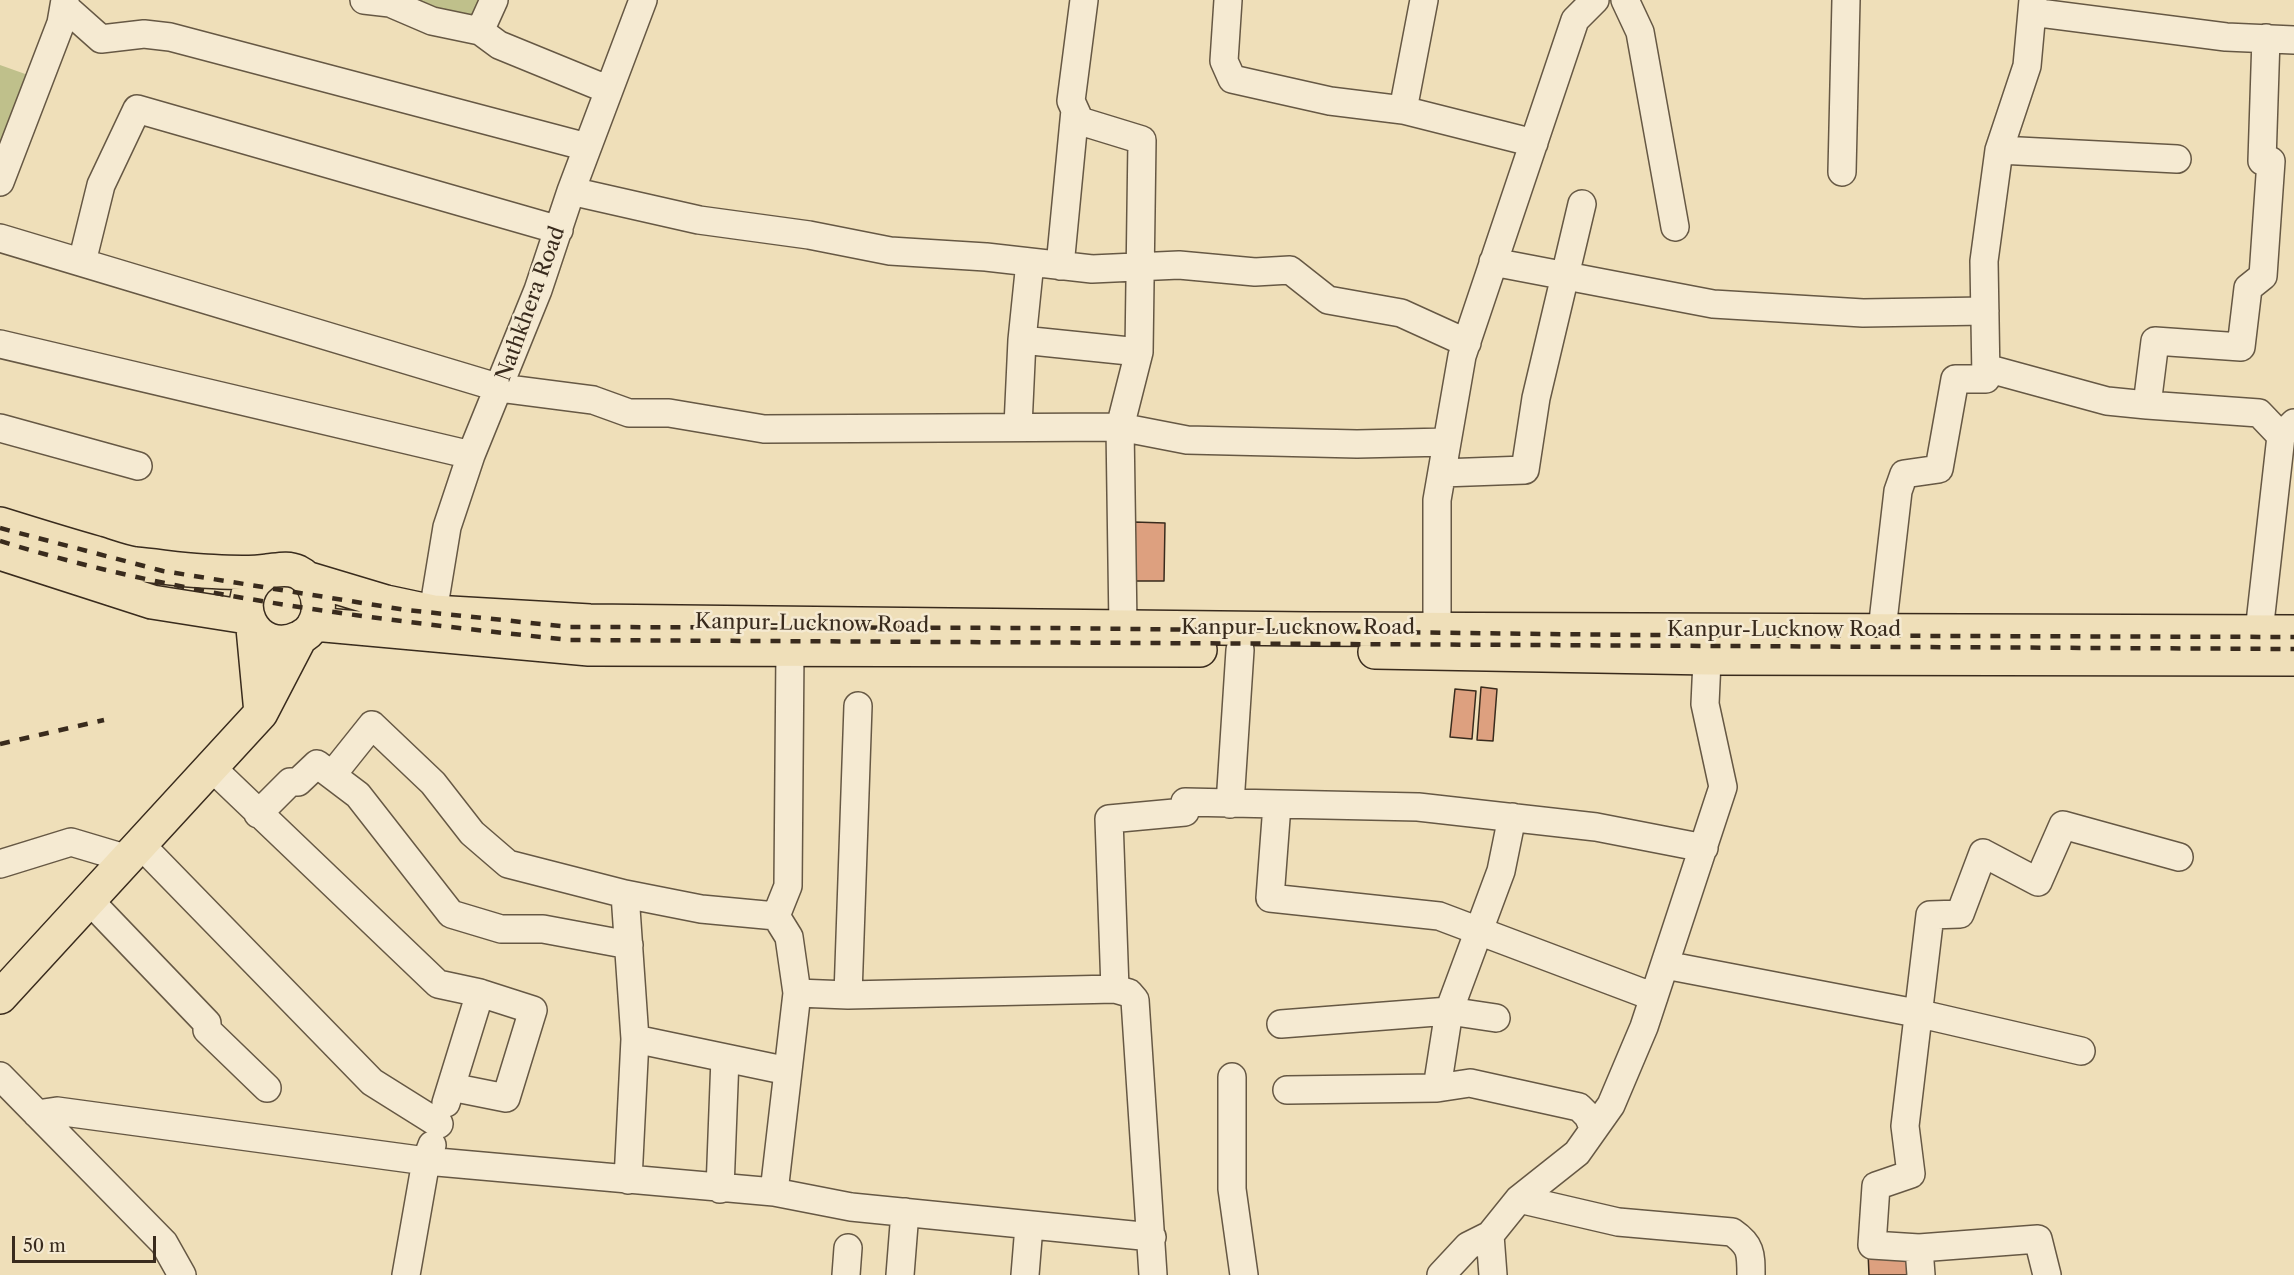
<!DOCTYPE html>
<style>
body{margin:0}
#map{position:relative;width:2294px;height:1275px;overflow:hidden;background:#efdfb9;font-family:"Libre Caslon Text",serif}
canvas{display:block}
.scale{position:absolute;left:12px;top:1236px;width:144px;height:27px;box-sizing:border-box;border:3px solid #392b1d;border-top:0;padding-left:8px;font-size:18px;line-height:21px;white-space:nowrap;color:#392b1d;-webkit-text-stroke:4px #f5ead2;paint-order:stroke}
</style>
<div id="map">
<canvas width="2294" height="1275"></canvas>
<div class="scale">50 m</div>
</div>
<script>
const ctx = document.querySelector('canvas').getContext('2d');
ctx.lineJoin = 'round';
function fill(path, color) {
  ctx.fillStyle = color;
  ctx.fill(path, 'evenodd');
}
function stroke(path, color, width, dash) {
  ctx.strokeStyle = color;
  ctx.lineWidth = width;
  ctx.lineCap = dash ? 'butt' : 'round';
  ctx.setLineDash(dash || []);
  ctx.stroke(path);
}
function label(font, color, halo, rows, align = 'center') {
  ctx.font = font + ' "Libre Caslon Text",serif';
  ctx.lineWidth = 5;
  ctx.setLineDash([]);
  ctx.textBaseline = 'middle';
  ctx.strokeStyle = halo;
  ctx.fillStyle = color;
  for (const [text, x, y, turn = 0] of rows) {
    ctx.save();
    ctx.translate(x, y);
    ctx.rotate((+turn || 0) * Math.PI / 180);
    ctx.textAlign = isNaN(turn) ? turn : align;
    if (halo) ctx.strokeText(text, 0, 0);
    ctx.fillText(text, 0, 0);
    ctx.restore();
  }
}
const green = new Path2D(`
 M416 0H485L475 24Z
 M0 65 28 75 0 155Z`);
const building = new Path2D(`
 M1134 522 1165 523 1164 581H1134Z
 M1481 687 1497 689 1493 741 1477 740Z
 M1455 689 1476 691 1472 739 1450 737Z
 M1913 1251 1914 1275H1869L1868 1252Z`);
const minor = new Path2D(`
 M364 0 390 3 432 21 480 31 494 0
 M1084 0 1071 101 1080 121 1142 140 1139 352 1120 427 1123 627
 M1228 0 1224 61 1232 79 1330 101 1403 110 1534 143
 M1625 0 1640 32 1675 227
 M65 7 101 39 144 34 170 37 587 147
 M2032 12 2226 37 2294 40
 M480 31 499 45 609 90
 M2266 38 2262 161H2271L2263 276 2248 288 2241 347 2155 341 2147 405 2259 413 2281 436
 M1403 110 1424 0
 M1999 150 2177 159
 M1842 172 1846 0
 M0 182 61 23 65 0
 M571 191 699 220 809 235 890 251 986 257 1092 269 1179 265 1255 272 1290 270 1328 300 1401 313 1467 343
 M0 238 500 388 593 400 629 413H669L764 429 1120 427 1187 440 1357 444 1447 442
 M82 262 101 185 137 109 559 230
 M1493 262 1713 304 1863 313 1985 311
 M1060 266 1075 110
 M1022 340 1030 262
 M0 344 471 455
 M1986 368 2107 401 2147 405
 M1018 426 1022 340 1139 352
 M0 428 138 466
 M1442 473 1525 470 1536 398 1582 204
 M433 612 447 527 471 455 538 290 571 191 643 0
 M1437 629V500L1462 356 1575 20 1595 0
 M1882 630 1898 491 1904 474 1939 469 1955 379H1986L1984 261 1999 150 2027 66 2033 0
 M2259 632 2281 436 2294 423
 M211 767 438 984 480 993 533 1010 506 1098 451 1087
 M332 775 372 725 433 783 472 833 508 864 625 894 635 1039 628 1180
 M1230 804 1240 650
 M1277 805 1270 898 1439 916 1654 997
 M258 814 290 782H298L317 764 358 795 451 914 501 929H543L629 945
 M141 845 372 1082 439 1124
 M0 864 71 842 128 859
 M625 894 701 909 776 916 789 937 797 993
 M90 901 207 1023V1030L267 1088
 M776 916 788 886 790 650
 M1665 965 1921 1014 2081 1051
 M1115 989 1109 819 1185 812V802L1418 807 1596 827 1704 848
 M848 995 858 706
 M1281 1024 1449 1011 1496 1018
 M635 1039 788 1071
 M0 1076 164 1243 182 1275
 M1232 1077V1189L1244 1275
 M1437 1088 1449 1011 1501 871 1512 817
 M1287 1090 1437 1088 1470 1083 1579 1107 1588 1116 1594 1129
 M446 1103 480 993
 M37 1114 57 1111 426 1161 774 1192 851 1207 1152 1237
 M720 1189 725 1058
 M774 1192 797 993 848 995 1115 989 1129 993 1135 1000 1153 1275
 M1519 1199 1618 1222 1732 1232C1751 1245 1751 1253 1751 1275
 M1490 1235 1493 1275
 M1919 1248 1921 1275
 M406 1275 426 1161 432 1145
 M846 1275 848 1248
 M900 1275 905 1212
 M1025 1275 1029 1226
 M1441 1275 1468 1246 1490 1235 1519 1199 1577 1153 1611 1105 1644 1027 1723 787 1705 704 1708 639
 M2047 1275 2038 1239 1919 1248 1872 1245 1876 1186 1911 1174 1905 1126 1930 915 1960 914 1983 853 2038 882 2063 825 2179 857`);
const major = new Path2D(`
 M0 524C32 534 64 544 96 553 109 557 122 562 135 564 158 566 181 570 203 571 224 572 247 574 267 571 278 570 287 567 298 572 324 585 326 626 299 638 255 659 223 597 268 571
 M0 553 152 602 247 617
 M306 578 386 602 433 612 590 621 1309 629 2294 632
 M314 624 589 649 1200 650
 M253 628 261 713
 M1375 652 1709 658 2294 659
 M0 997 261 713 300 638`);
const rail = new Path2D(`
 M0 528 163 571 406 610 570 627 1056 628 1632 635 2294 637
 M0 541C184 598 379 620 570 640L2294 649
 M0 744 104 720`);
const streetNames = [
 ["Nathkhera Road",531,304,-70],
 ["Kanpur-Lucknow Road",812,624,1],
 ["Kanpur-Lucknow Road",1298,628],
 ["Kanpur-Lucknow Road",1784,630]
];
fill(green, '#bfc08b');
fill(building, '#dda07f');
stroke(building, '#392b1d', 1.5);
stroke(minor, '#665844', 30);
stroke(major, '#392b1d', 36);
stroke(minor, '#f5ead2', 27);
stroke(major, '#efdfb9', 33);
stroke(rail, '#392b1d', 4.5, [10, 10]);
label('21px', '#392b1d', '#f5ead2', streetNames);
</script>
